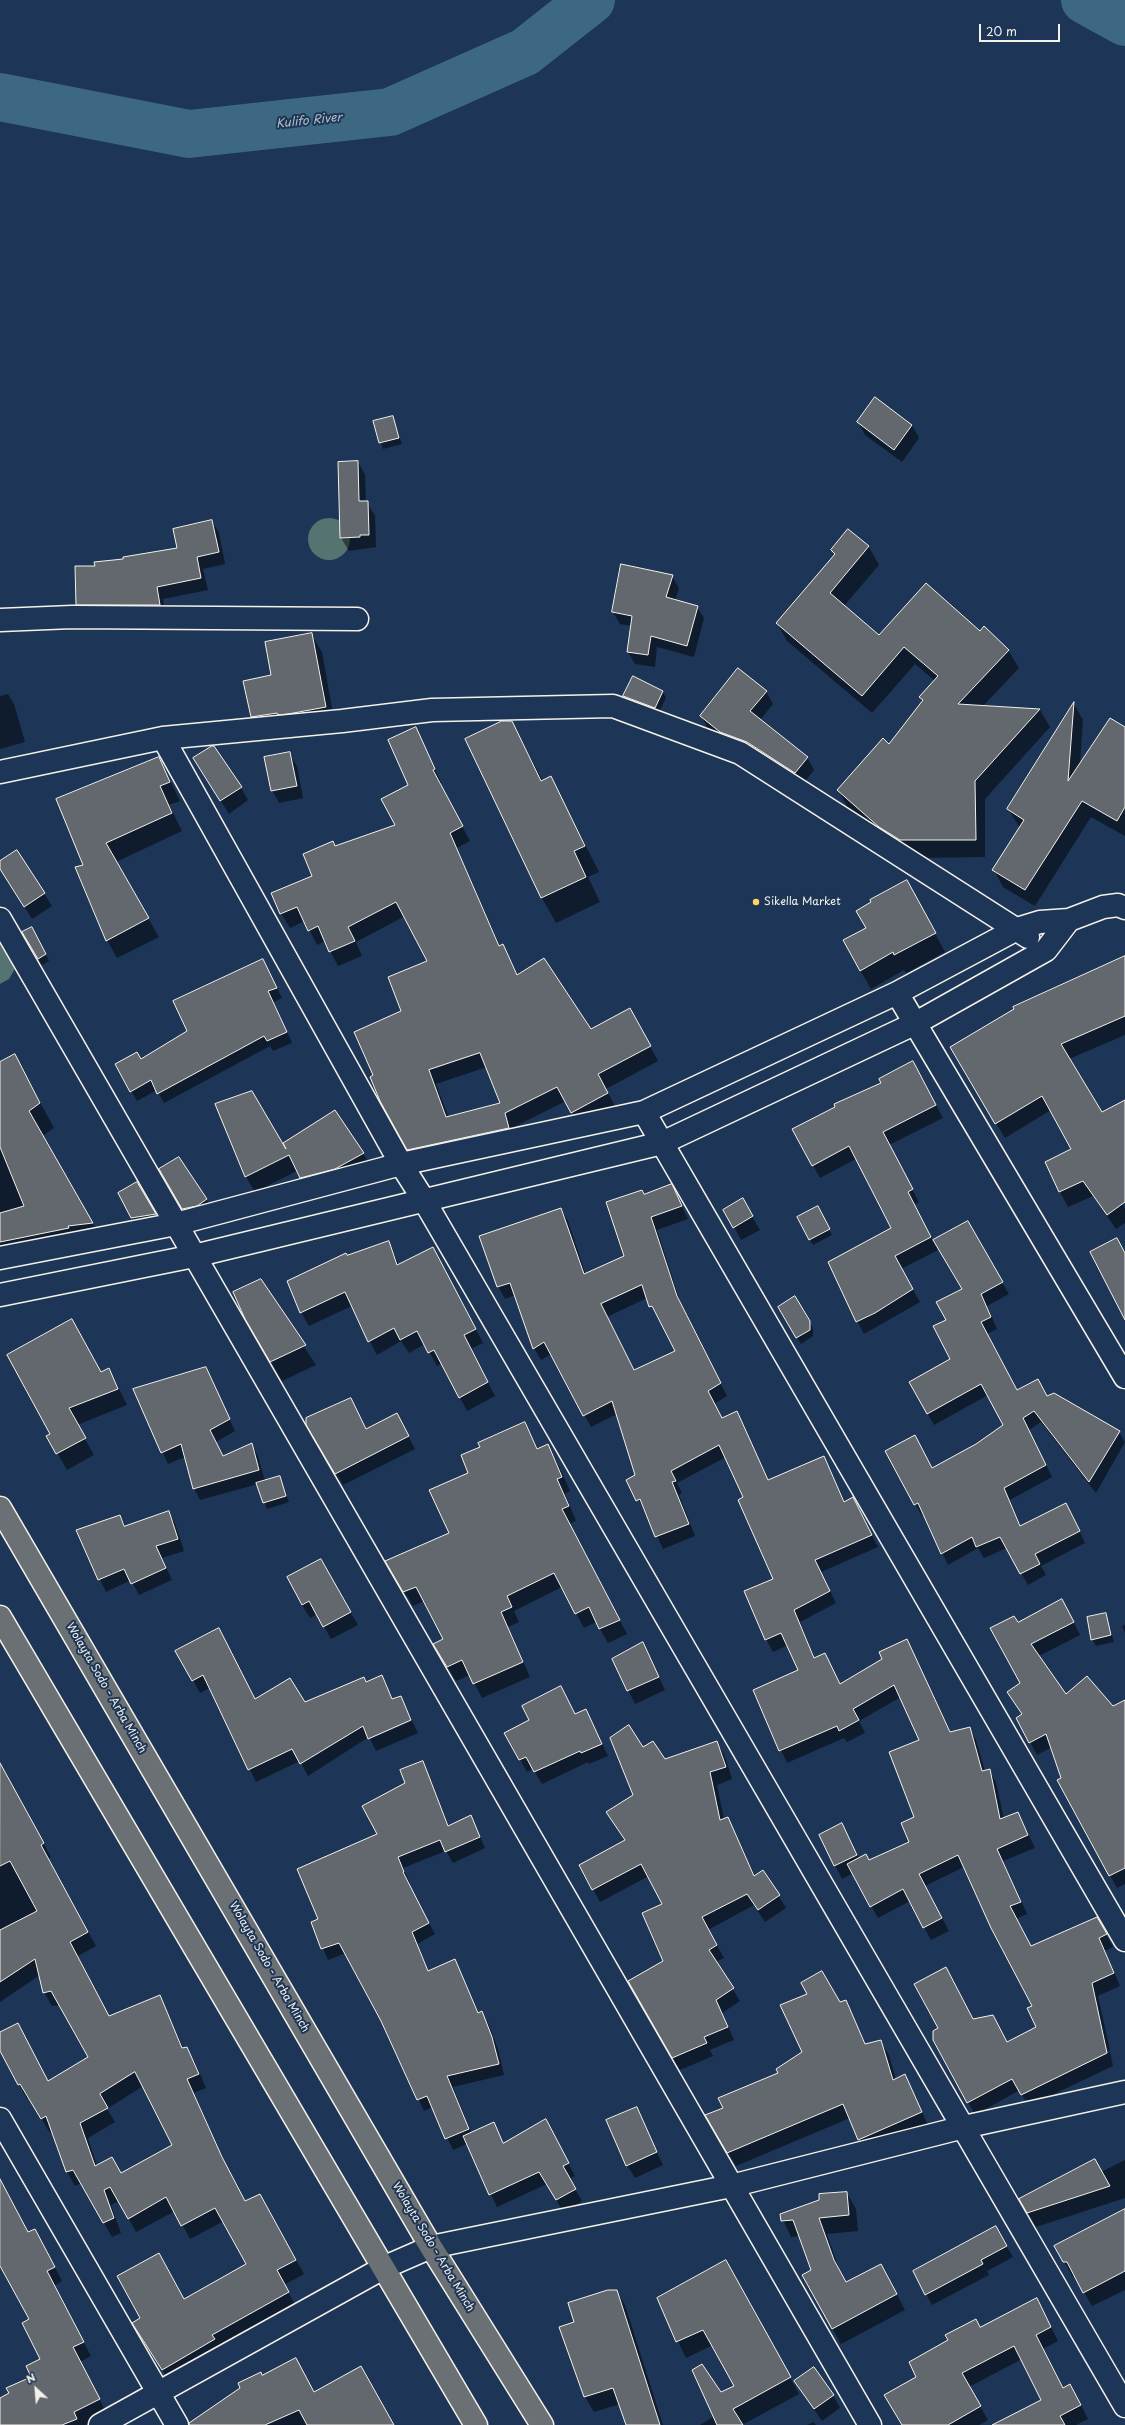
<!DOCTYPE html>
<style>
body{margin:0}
#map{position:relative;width:1125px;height:2425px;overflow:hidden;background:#1d3557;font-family:"Playpen Sans",sans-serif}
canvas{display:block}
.north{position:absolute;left:16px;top:2369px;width:40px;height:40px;-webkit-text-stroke:3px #1d3557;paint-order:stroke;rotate:334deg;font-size:11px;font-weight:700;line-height:16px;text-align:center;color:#f4f1e8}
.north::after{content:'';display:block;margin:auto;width:14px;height:18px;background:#f4f1e8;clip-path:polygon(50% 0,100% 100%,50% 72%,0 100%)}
.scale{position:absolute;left:979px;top:24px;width:81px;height:18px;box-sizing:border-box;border:2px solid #f4f1e8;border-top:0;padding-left:5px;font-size:12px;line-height:14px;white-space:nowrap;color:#f4f1e8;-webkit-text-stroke:3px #1d3557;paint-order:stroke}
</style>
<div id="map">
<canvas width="1125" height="2425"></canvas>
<div class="north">N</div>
<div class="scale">20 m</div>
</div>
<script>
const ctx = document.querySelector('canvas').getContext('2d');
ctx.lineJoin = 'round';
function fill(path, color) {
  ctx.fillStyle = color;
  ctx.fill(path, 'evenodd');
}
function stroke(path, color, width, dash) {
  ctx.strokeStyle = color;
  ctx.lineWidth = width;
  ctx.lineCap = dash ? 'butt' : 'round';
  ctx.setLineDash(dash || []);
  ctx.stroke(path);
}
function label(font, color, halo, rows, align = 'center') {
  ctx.font = font + ' "Playpen Sans",sans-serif';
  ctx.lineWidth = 4;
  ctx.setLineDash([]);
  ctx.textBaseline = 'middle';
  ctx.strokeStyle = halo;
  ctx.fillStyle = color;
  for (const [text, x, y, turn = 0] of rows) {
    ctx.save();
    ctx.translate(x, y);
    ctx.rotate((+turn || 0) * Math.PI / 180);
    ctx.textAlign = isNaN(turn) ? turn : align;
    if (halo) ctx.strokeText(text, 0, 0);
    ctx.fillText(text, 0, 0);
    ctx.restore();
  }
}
const green = new Path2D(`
 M308 539a21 21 0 1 1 42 0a21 21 0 1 1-42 0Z
 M0 942 5 943 16 967 9 979 0 984Z`);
const shadow = new Path2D(`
 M393 417 402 444 383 449 374 422Z
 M858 422 912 425 919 438 902 462 865 435Z
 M358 462 365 475 366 502 375 515 376 547 349 551 341 538Z
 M212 521 219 533 225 564 203 569 208 590 163 599 166 617 84 616 77 604 96 566 179 549Z
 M848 531 869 547 879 565 844 606 880 637 980 632 1008 650 1019 668 983 706 1040 710 1050 727 985 799V857L911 858 890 845 848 808 838 790 890 746 923 702 920 697 935 681 915 664 872 713 787 641 777 623 835 555 832 550Z
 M622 565 672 576 679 588 675 601 697 607 704 618 694 657 657 647 655 667 635 664 628 652 632 626 620 624 613 612Z
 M311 634 322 652 335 725 262 735 252 717 272 676Z
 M634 677 663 692 666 698 658 714 627 702 624 696Z
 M766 691 773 704 760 720 807 757 814 770 802 785 728 745 708 729 701 716Z
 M8 694 14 704 25 742 0 749V696Z
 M1074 704 1083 720 1080 765 1125 728V836L1091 817 1035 906 1003 887 994 870 1020 828 1008 809Z
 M512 722 543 781 551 777 599 872 588 877 600 902 556 923 542 898 466 740Z
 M416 729 442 784 440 785 470 841 457 848 500 946 503 945 518 976 591 1030 638 1024 658 1061 606 1089 616 1108 580 1127 566 1101 512 1128 516 1143 417 1164 381 1100 375 1075 402 1012 428 961 405 916 356 942 362 956 338 966 325 941 317 945 305 921 290 928 281 913 313 877 335 847 396 826 409 785ZM487 1067 502 1104 449 1118 436 1084Z
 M289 753 297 766 303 798 279 803 272 790Z
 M159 758 180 801 169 805 182 831 116 862 159 937 117 958 107 940 84 865Z
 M202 771 241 788 248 800 229 814Z
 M17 852 52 906 32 919 0 867V863Z
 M917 900 945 952 906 973 904 970 871 989 860 970Z
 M24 933 35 934 49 961 42 965Z
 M263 961 282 998 274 1002 292 1043 273 1051 270 1046 164 1103 157 1090 137 1101 116 1065 141 1060 188 1031Z
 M1125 964V1035L1069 1059 1125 1172V1176L1114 1183 1125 1209V1223L1116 1229 1093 1196 1068 1207 1060 1192 1046 1162 1072 1149 1051 1110 1005 1138 960 1063Z
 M15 1056 54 1128 42 1136 106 1247 0 1269V1063Z
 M920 1075 943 1118 889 1145 919 1202 914 1205 933 1241 967 1222 1009 1294 987 1306 997 1329 987 1334 1017 1392 1047 1398 1119 1432 1125 1442 1096 1493 1041 1422 1029 1430 1052 1477 1010 1500 1021 1527 1072 1516 1085 1543 1041 1566 1046 1575 1028 1585 1007 1548 984 1558 978 1548 948 1565 925 1514 922 1516 886 1451 932 1469 977 1445 1004 1425 988 1395 934 1425 910 1382 951 1360 947 1321 963 1289 935 1241 934 1242 938 1250 901 1269 920 1302 864 1334 857 1321 893 1228 856 1159 820 1178 813 1165Z
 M363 1153 372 1169 310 1194 297 1171 255 1192 246 1177 288 1154Z
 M160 1169 206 1199 214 1212 191 1222Z
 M137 1183 163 1227 139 1230 132 1217Z
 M644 1195 678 1198 688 1219 657 1230 683 1310 727 1396 714 1404 722 1419 736 1412 769 1481 823 1457 845 1502 853 1499 878 1547 821 1572 836 1603 800 1622 815 1659 831 1667 840 1685 883 1660 906 1640 951 1733 969 1728 976 1740 985 1771 989 1770 996 1782 1004 1819 1018 1813 1035 1848 1003 1861 1027 1914 1016 1919 1031 1947 1097 1918 1113 1947 1105 1951 1120 1986 1098 1996 1110 2050 1021 2093 1020 2090 975 2115 934 2039 973 2020 1007 2043 1037 2028 1034 2007 964 1867 925 1886 949 1931 931 1940 910 1901 878 1918 853 1873 842 1879 820 1835 842 1825 859 1858 869 1861 911 1843 916 1817 920 1741 901 1697 859 1721 865 1733 847 1742 844 1738 787 1763 754 1690 799 1670 788 1645 773 1652 766 1639 774 1579 745 1498 726 1457 677 1483 682 1493 679 1495 695 1536 663 1549 646 1512 627 1481 636 1476 617 1414 591 1427 551 1354 541 1360 534 1348 515 1295 505 1299 498 1286 561 1209 568 1221 586 1275 625 1256ZM647 1298 676 1351 635 1371 607 1317Z
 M817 1208 832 1235 813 1245 798 1218Z
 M725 1210 750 1213 760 1230 741 1240Z
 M389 1243 399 1265 440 1261 483 1343 471 1349 495 1396 467 1411 442 1363 437 1366 425 1344 409 1353 401 1341 377 1355 352 1306 309 1326 301 1312 347 1257Z
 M261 1280 316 1365 282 1381 246 1318Z
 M795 1298 813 1328V1336L801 1344 779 1307Z
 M8 1355 101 1373 109 1369 127 1405 77 1425 94 1455 67 1470 48 1436 51 1434Z
 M205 1368 235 1431 216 1442 224 1457 252 1444 258 1456 265 1481 279 1477 289 1502 267 1509 258 1484 200 1500 194 1488 185 1457 168 1464 134 1390Z
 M351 1399 366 1430 403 1426 415 1449 343 1485 307 1424Z
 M525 1423 538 1449 547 1445 556 1460 570 1491 565 1494 576 1521 569 1524 627 1634 608 1643 596 1622 584 1628 562 1587 514 1611 519 1622 508 1627 530 1677 482 1698 470 1675 456 1681 434 1644 444 1639 424 1601 413 1606 386 1561 450 1534 469 1473 482 1448Z
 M168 1512 175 1523 184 1551 162 1558 172 1580 139 1595 131 1580 106 1592 77 1531 120 1516 126 1527Z
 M320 1560 358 1625 331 1639 317 1614 310 1618 302 1605Z
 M1069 1613 1080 1635 1039 1656 1066 1695 1113 1707 1125 1701V1884L1117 1888 1058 1780 1062 1778 1052 1747 1037 1755 1030 1742 1023 1715 1008 1692 1021 1684 1018 1623Z
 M1106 1614 1114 1642 1096 1646 1092 1639Z
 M1125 1625V1633L1122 1626Z
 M219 1629 255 1700 304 1703 364 1678 367 1683 382 1677 393 1700 400 1697 412 1719 369 1737 308 1776 300 1761 256 1782 210 1688 200 1693 177 1651Z
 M643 1644 665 1690 635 1704 613 1659Z
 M567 1699 575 1715 586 1710 608 1756 589 1764 588 1762 542 1784 533 1769 527 1772 506 1734Z
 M412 1721 418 1733 376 1751 370 1739Z
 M716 1742 724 1754 732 1779 717 1785 724 1819 727 1818 734 1830 755 1876 763 1871 786 1908 765 1922 754 1905 708 1930 724 1958 716 1962 740 2001 722 2013 734 2040 710 2050 713 2056 680 2070 629 1981 665 1962 663 1904 649 1876 600 1902 580 1865 625 1841 607 1813 634 1795 643 1749 664 1760Z
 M423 1762 449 1826 471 1817 485 1848 453 1863 446 1851 403 1868 410 1883 408 1884 435 1934 417 1944 429 1972 455 1961 479 2013 482 2012 488 2023 498 2049 504 2075 453 2087 472 2134 493 2124 504 2144 552 2133 575 2176 569 2179 582 2201 563 2212 547 2184 497 2207 467 2144 453 2150 433 2107 424 2111 382 2021 346 1953 328 1960 312 1922 320 1920 378 1834 406 1784Z
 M0 1764 51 1857 48 1859 96 1946 78 1956 109 2017 160 1996 184 2049 186 2048 195 2062 206 2088 194 2093 229 2172 245 2202 267 2209 304 2274 284 2285 296 2306 171 2383 142 2337 184 2300 248 2265 224 2221 190 2239 175 2211 136 2232 119 2201 111 2205 121 2233 112 2237 82 2183 75 2186 67 2172 53 2131 50 2133 29 2098 27 2099 0 2049V2033L48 2082 89 2057 59 2005 52 2006 44 1992 40 1975 0 2002ZM143 2086 173 2146 121 2174 97 2166 88 2138 115 2122 107 2109Z
 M846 2001 866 2045 880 2041 889 2055 896 2080 905 2076 929 2127 867 2153 850 2118 736 2166 707 2116 724 2108 780 2073 803 2052 840 2003Z
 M1110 2052 1113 2066 1029 2106 1022 2095Z
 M636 2108 663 2165 635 2178 627 2165Z
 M1125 2160V2198L1036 2227 1020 2199 1101 2172Z
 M0 2185 28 2233 43 2244 62 2281 54 2286 91 2356 80 2362 107 2414 85 2425H0V2399L33 2377 41 2359 30 2320 0 2263Z
 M847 2193 856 2209 858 2231 827 2234 842 2277 846 2283 890 2281 905 2310 841 2344 832 2328 800 2236 791 2237 781 2215Z
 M1125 2210V2290L1092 2306 1075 2276H1072L1064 2261Z
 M996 2228 1013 2257 987 2271 989 2275 932 2305 926 2294Z
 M735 2277 799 2394 742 2425H700L714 2416 720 2393 736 2386 713 2345 686 2358 658 2299Z
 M616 2289 625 2305 663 2425H627L620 2404 594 2412 585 2397 575 2322 569 2304Z
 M1044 2313 1058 2341 1043 2349 1064 2389 1078 2399 1088 2419 1076 2425H1020L1043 2400 1022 2359 969 2387 988 2420 979 2425H903L918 2377 980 2328Z
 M262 2376 314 2393 393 2425H209Z
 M795 2382 833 2395 840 2408 822 2421Z
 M814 2422 816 2425H807Z`);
const river = new Path2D(`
 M1085 0 1125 22
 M0 97 189 134 390 112 525 52 591 0`);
const building = new Path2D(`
 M875 397 912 425 894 450 857 422Z
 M393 416 399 438 379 443 373 421Z
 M358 461 359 501H368L369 535H360V537L340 538 338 462Z
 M212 520 219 552 197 557 201 578 157 587 160 605H76L75 566H95L94 562 123 559V557L177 548 173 529Z
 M848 529 869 546 830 593 879 635 926 583 980 631 984 626 1009 650 958 704 1040 709 975 781 976 840H900L879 827 837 790 883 738 889 744 923 700 919 697 938 676 904 647 862 696 776 623 835 554 831 550Z
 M621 564 673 575 666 597 698 606 687 646 651 636 648 655 627 652 632 616 612 612Z
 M312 633 326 707 288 714 278 715 277 713 251 717 243 681 271 675 265 642Z
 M738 668 767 691 750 711 808 757 795 773 747 742 720 732 700 716Z
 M633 676 663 691 655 708 623 696Z
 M1074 702 1068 781 1110 718 1125 727V807L1117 821 1082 801 1025 890 992 870 1024 820 1007 809Z
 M502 721H512L541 781 551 776 585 846 574 851 586 877 541 898 465 739Z
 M416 727 435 769 433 770 463 826 450 833 499 946 503 944 517 975 544 958 591 1029 630 1008 651 1046 598 1074 608 1093 571 1113 557 1087 505 1113 509 1128 407 1150 380 1101 370 1077 373 1075 354 1032 401 1011 388 977 427 961 396 902 348 927 355 941 329 952 318 926 308 931 297 907 280 914 271 893 312 876 303 854 333 841 335 846 395 825 381 799 408 785 388 740ZM480 1053 500 1103 446 1117 429 1070Z
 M212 746H214L242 787 220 801 193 758Z
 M290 752 297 786 271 791 264 757Z
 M159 757 170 782 160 786 172 813 106 843 149 918 106 941 75 867 83 865 56 799Z
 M17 850 45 893 24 907 0 869V861Z
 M907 880 936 933 894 955 893 952 860 971 843 940 866 928 856 911 871 902 870 900Z
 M32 927 46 954 38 959 22 932Z
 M1125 956V1016L1061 1044 1102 1112 1125 1100V1202L1107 1215 1083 1181 1059 1192 1045 1162 1071 1149 1042 1096 995 1124 950 1047 1014 1009 1013 1007Z
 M263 959 277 988 268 991 287 1032 267 1041 264 1036 157 1094 151 1080 130 1092 115 1064 137 1052 141 1059 187 1031 173 1001Z
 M15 1054 40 1103 29 1111 93 1223 68 1226 69 1228 0 1242V1213L24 1206 0 1147V1062Z
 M913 1061 936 1105 883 1132 913 1189 908 1192 931 1237 895 1256 913 1289 875 1313 856 1322 828 1262 891 1228 849 1146 812 1166 792 1129 835 1107 834 1104 881 1083 879 1079Z
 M252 1091 286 1149 283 1143 335 1110 364 1153 335 1169 300 1178 289 1155 245 1177 215 1104Z
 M179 1157 207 1199 197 1206 182 1209 159 1169Z
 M137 1182 156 1214 131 1218 118 1193Z
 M672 1184 682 1206 651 1217 677 1296 721 1383 708 1391 722 1418 737 1411 768 1480 824 1456 844 1502 853 1497 872 1535 815 1560 830 1591 794 1610 814 1658 825 1653 840 1684 882 1659 879 1652 907 1639 950 1732 970 1727 982 1771 990 1769 1000 1819 1018 1812 1028 1835 997 1849 1021 1902 1010 1906 1031 1946 1097 1917 1107 1934 1099 1938 1114 1973 1092 1983 1107 2053 1021 2095 1012 2079 967 2103 933 2040V2031L938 2028 914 1984 946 1967 973 2019 993 2015 1007 2042 1036 2027 1027 2008 1032 2006 991 1928 958 1855 919 1874 942 1918 923 1928 903 1889 870 1907 847 1864 866 1854 869 1860 909 1842 901 1823 914 1817 889 1752 919 1740 894 1685 853 1709 859 1720 839 1731 837 1726 779 1751 753 1690 798 1670 781 1633 765 1640 744 1591 773 1579 738 1500 743 1497 719 1445 671 1471 676 1481 672 1482 689 1524 655 1537 640 1499 636 1501 626 1480 635 1475 612 1401 583 1416 544 1342 533 1349 510 1283 497 1287 479 1236 561 1208 584 1274 624 1256 606 1202 642 1190 644 1194ZM642 1285 649 1307 652 1306 675 1351 634 1370 601 1304Z
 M743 1198 753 1216 733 1228 723 1210Z
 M818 1206 830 1229 809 1240 797 1217Z
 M968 1221 1003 1282 981 1294 991 1317 981 1322 1017 1390 1038 1379 1047 1396 1054 1393 1120 1431 1089 1482 1034 1411 1023 1418 1046 1465 1004 1488 1020 1526 1066 1503 1080 1531 1035 1554 1040 1564 1020 1574 1000 1537 976 1547 972 1537 941 1554 918 1503 914 1505 885 1451 915 1435 932 1468 976 1444 1003 1425 981 1384 927 1414 909 1382 950 1359 933 1326 946 1320 936 1302 962 1289 933 1240Z
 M1117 1238 1125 1253V1320L1090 1252Z
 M389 1241 397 1265 433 1247 476 1329 464 1335 488 1382 459 1398 434 1350 428 1353 417 1331 400 1340 394 1328 368 1342 345 1292 300 1313 287 1281 346 1253 347 1255Z
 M261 1279 306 1345 270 1362 245 1319 233 1292Z
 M795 1296 810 1321V1330L796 1338 778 1307Z
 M72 1319 101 1372 109 1368 118 1389 69 1408 86 1438 56 1454 46 1436 50 1434 7 1355Z
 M206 1367 230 1419 210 1430 223 1456 252 1443 259 1470 193 1489 181 1444 161 1453 133 1389Z
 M351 1398 366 1429 397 1413 409 1436 335 1474 306 1425V1418Z
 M525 1422 537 1449 548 1444 562 1477 557 1479 569 1506 562 1509 620 1620 599 1629 589 1607 575 1614 554 1573 507 1596 512 1607 501 1612 523 1662 473 1684 462 1660 447 1667 433 1644 443 1639 416 1587 403 1592 385 1561 449 1533 429 1490 468 1473 461 1455 480 1447 478 1443Z
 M280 1476 286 1496 263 1503 256 1483Z
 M169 1511 178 1539 156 1546 166 1568 131 1584 124 1569 98 1580 76 1530 120 1515 124 1526Z
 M321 1559 351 1612 323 1627 309 1601 302 1605 287 1577Z
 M1062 1599 1074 1622 1031 1644 1066 1694 1087 1676 1113 1706 1125 1700V1868L1109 1876 1057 1780 1061 1778 1046 1734 1029 1743 1016 1718 1022 1714 1007 1692 1020 1683 990 1628 1014 1616 1018 1622Z
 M1106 1613 1111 1635 1091 1640 1087 1617Z
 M219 1628 255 1699 290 1678 305 1702 364 1677 366 1682 382 1675 392 1699 401 1696 411 1720 368 1739 363 1726 300 1764 292 1749 248 1770 203 1675 192 1681 175 1651Z
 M643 1642 659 1677 627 1691 612 1659Z
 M561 1686 575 1714 586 1709 602 1744 581 1753 580 1751 534 1772 526 1757 519 1760 504 1733 529 1720 522 1706Z
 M629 1725 643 1747 653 1741 665 1759 717 1741 726 1767 710 1772 720 1820 728 1817 754 1876 763 1870 780 1895 758 1910 747 1894 702 1917 717 1945 709 1950 734 1988 716 2000 728 2027 704 2037 707 2043 672 2058 628 1981 663 1961 642 1913 662 1904 641 1864 592 1890 579 1865 625 1840 606 1812 633 1795 610 1738Z
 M423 1761 448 1826 471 1815 480 1837 445 1852 440 1840 398 1857 404 1872H403L429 1923 412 1932 428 1971 455 1959 478 2013 482 2011 492 2037 499 2064 447 2076 469 2129 445 2139 427 2096 417 2100 381 2021 339 1943 321 1949 311 1922 318 1919 297 1869 377 1834 362 1806 405 1783 400 1770Z
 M0 1763 44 1843 41 1845 88 1932 70 1942 109 2016 160 1995 182 2048 187 2047 199 2074 187 2079 222 2157 245 2201 260 2194 296 2260 277 2270 289 2292 212 2335 215 2339 162 2370 132 2323 140 2318 117 2276 159 2253 184 2299 246 2264 215 2208 181 2226 166 2197 128 2219 110 2187 104 2190 114 2218 103 2223 73 2170 66 2172 46 2116 41 2119 20 2084 18 2085 0 2051V2032L18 2023 48 2081 88 2057 51 1991 43 1993 35 1959 0 1982V1930L37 1911 10 1861 0 1866ZM135 2072 172 2145 121 2173 112 2157 95 2166 80 2123 108 2108 100 2094Z
 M842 1823 857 1855 834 1866 819 1835Z
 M822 1971 840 2002 846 2000 865 2044 881 2040 893 2080 905 2074 922 2112 858 2140 843 2104 727 2153 705 2115 723 2108 718 2098 778 2073 776 2069 802 2052 780 2005 807 1994 801 1983Z
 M637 2107 657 2152 626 2166 606 2120Z
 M546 2119 569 2163 563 2166 576 2189 556 2200 539 2172 489 2195 463 2136 494 2122 503 2143Z
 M1095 2159 1110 2186 1027 2213 1019 2199Z
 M0 2179 28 2232 35 2229 55 2267 47 2271 84 2342 73 2347 100 2399 74 2412 77 2419 62 2425H0V2398L9 2393 6 2388 31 2377 26 2366 40 2359 22 2323 29 2319 0 2266Z
 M847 2192 849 2215 819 2218 834 2260 846 2282 881 2264 897 2294 832 2329 802 2275 811 2270 793 2220 781 2221 780 2214 819 2200V2194Z
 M1125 2209V2271L1083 2293 1067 2262H1063L1054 2246Z
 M996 2226 1007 2246 981 2260 983 2264 925 2295 913 2271Z
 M726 2260 791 2377 733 2409 743 2425H717L692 2370 702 2364 721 2392 734 2386 703 2330 676 2342 657 2298Z
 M608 2290H617L660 2425H626L613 2388 584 2397 559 2327 574 2322 568 2303Z
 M1037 2298 1051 2327 1036 2335 1063 2388 1070 2384 1081 2405 1060 2416 1065 2425H992L1041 2400 1014 2346 962 2373 981 2406 948 2425H902L884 2395 916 2377 909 2362 948 2340 945 2335 976 2319 980 2327Z
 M296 2358 314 2392 361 2366 394 2425H307L299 2410 265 2425H189V2423L240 2388 238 2383 261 2372 262 2375Z
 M814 2367 834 2395 814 2409 794 2381Z`);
const minor = new Path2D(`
 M0 620 72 617 357 619
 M163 738 401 1164 425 1202 1125 2406
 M0 772 163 738 342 721 432 710 613 706 740 753 1028 937
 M0 919 870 2425
 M897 993 1125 1377
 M644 1112 1125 1940
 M0 1258 176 1224 401 1164 644 1112 897 993 1017 929 1040 922 1069 920 1103 907 1118 905 1125 908
 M0 1295 194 1256 662 1143 916 1023 1046 950 1069 920
 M0 2119 177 2425
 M100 2425 385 2267 431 2247 731 2186 964 2127 1125 2092`);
const highway = new Path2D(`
 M0 1508 431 2247 542 2425
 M0 1617 476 2425`);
const markers = [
 [756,902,4,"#ffd166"]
];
const poiNames = [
 ["Sikella Market",764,902]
];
const streetNames = [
 ["Wolayta Sodo - Arba Minch",106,1688,60],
 ["Wolayta Sodo - Arba Minch",269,1967,60],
 ["Wolayta Sodo - Arba Minch",433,2247,59]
];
const waterNames = [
 ["Kulifo River",309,121,-6]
];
fill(green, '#557371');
fill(shadow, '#0007');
stroke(river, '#3c6882', 48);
fill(building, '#63686e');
stroke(building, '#f4f1e8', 1);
stroke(minor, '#f4f1e8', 25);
stroke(highway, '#f4f1e8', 25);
stroke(minor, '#1d3557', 22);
stroke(highway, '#6b7074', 22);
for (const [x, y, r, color] of markers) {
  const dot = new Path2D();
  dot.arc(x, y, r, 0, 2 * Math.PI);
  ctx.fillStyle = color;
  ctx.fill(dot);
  stroke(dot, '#1d3557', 1.5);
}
label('11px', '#f4f1e8', '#1d3557', poiNames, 'left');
label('11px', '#f4f1e8', '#1d3557', streetNames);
label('italic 12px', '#b4c1c4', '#1d3557', waterNames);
</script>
